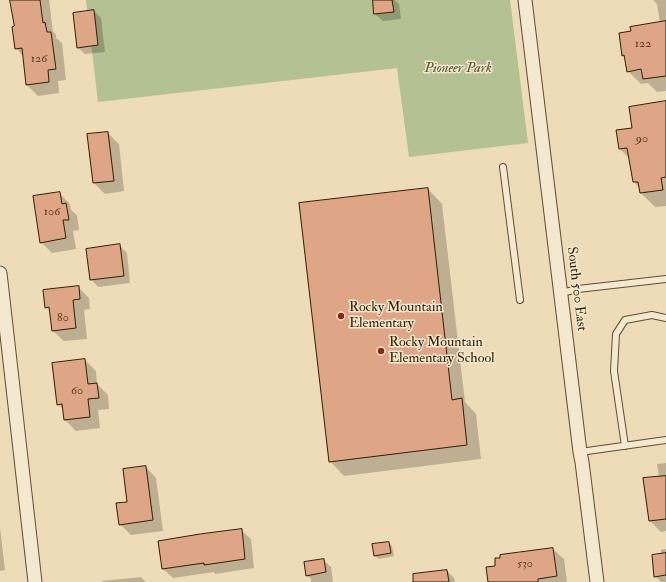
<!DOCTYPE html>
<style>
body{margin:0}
canvas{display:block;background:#eedbb7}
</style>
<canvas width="666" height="582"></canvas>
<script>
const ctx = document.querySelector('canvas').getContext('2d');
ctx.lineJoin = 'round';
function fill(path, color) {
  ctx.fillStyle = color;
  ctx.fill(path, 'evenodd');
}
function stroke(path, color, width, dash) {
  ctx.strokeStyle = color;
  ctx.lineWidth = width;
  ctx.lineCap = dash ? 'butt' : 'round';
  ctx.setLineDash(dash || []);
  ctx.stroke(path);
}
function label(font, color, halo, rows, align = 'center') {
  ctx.font = font + ' "IM FELL Double Pica",serif';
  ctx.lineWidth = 3;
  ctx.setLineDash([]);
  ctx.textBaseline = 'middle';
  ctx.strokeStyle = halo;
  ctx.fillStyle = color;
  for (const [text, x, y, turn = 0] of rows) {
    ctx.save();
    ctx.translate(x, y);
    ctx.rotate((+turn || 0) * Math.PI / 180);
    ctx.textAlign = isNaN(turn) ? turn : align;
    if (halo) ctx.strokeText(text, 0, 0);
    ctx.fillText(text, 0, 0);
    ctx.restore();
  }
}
const green = new Path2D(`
 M86 0H510L528 143 409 157 397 68 98 102Z`);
const shadow = new Path2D(`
 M11 0H49L53 32 56 34V38L62 43 66 80 58 81 59 93 38 96 27 85 24 57 16 48 15 27Z
 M374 0H395L399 4 401 19 383 21 375 14Z
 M653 0H666V91L657 92 648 83 641 84 628 71 626 57 623 55 632 32 660 23 657 4Z
 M94 11 101 18 105 52 85 54 77 47Z
 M666 102V206L655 207 641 193 640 188 634 182 630 159 620 149 617 131 633 129Z
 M108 133 119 144 124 191 105 194 94 183 88 135Z
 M428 189 442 204 465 402 476 414 481 459 344 476 330 461Z
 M59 193 70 204 71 210 77 215 79 230 73 231 76 249 52 253 41 242Z
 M119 245 127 253 130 283 98 287 91 279Z
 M78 287 89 298 90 309 84 310 87 339 64 341 53 331 51 312 46 307Z
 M85 360 96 371 97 384 108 395 109 409 98 410 100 428 76 431 65 420 64 410 58 404Z
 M666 463V531L661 532 650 521 659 477 657 464Z
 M146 467 156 478 163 531 131 535 120 524 128 503Z
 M0 528 5 570 0 571Z
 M241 530 251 539 254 568 215 574 214 572 173 578 163 569Z
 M389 543 392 546 394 556 379 559 375 556Z
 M553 549 564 559 567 582H489Z
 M666 549V582H661L655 576 661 555V550Z
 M323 560 331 567 333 582H311V579L307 575Z
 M447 571 454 578 455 582H419Z
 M141 577 146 582H102V581Z`);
const building = new Path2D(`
 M10 0H40L43 23 45 22 47 32H51L56 69 48 70 49 82 26 85 22 48 15 49 12 27 14 26Z
 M373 0H392L394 12 374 14Z
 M94 10 98 45 77 48 73 13Z
 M666 21V76L643 79 641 69 627 72 624 55 622 56 619 33 631 31 630 27Z
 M666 101V177L661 178 663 190 640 193 638 182H633L627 148 619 149 616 130 632 128 629 107Z
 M108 132 114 181 93 183 87 134Z
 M428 188 452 400 462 398 467 445 329 462 299 203Z
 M60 192 62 204 66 203 69 220H63L66 238 40 243 33 196Z
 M120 244 124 276 90 280 86 249Z
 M79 286 80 299 73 300 76 328 52 331 49 307 45 308 43 290Z
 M85 359 88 384 97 383 99 398 88 399 90 417 64 420 62 404 57 405 52 363Z
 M146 466 153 520 119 525 116 503 127 502 123 469Z
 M666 476V519L649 521 643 478Z
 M242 529 245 559 204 565V563L162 569 158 541 200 534Z
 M389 542 391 553 374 556 372 544Z
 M553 548 557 576 538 579V582H488L486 567 495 566V558H500V555Z
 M666 553V575L654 577 652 555Z
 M324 559 326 572 306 576 304 562Z
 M447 570 449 582H413V574Z`);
const lane = new Path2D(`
 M503 167 520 300
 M561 293 578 289 666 279
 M625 446 614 371 616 334 625 320 652 315 666 318
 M580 452 666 440`);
const street = new Path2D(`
 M525 0 580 452 582 462 597 582
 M0 273 35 582`);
const markers = [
 [341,316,4,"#8f2418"],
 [381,351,4,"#8f2418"]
];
const numberNames = [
 ["122",643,44],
 ["126",39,59],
 ["90",642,139],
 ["106",52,212],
 ["80",63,318],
 ["60",77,391],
 ["530",525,564]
];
const parkNames = [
 ["Pioneer Park",458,69]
];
const streetNames = [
 ["South 500 East",576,289,83]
];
const poiNames = [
 ["Rocky Mountain",349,308],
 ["Elementary",349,324],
 ["Rocky Mountain",389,343],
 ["Elementary School",389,359]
];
fill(green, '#b3c193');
fill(shadow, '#0003');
fill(building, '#dea586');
stroke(building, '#331e01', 1);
stroke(lane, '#624d2e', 8);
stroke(street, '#624d2e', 15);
stroke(lane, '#f4e8d0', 6);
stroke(street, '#f4e8d0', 13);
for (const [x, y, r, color] of markers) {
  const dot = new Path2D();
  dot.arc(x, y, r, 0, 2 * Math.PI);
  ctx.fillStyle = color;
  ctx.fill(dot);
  stroke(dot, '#f4e8d0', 1.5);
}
label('12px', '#5e4022', null, numberNames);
label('italic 14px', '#594f2d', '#f4e8d0', parkNames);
label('14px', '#331e01', '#f4e8d0', streetNames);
label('14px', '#331e01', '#f4e8d0', poiNames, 'left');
</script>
